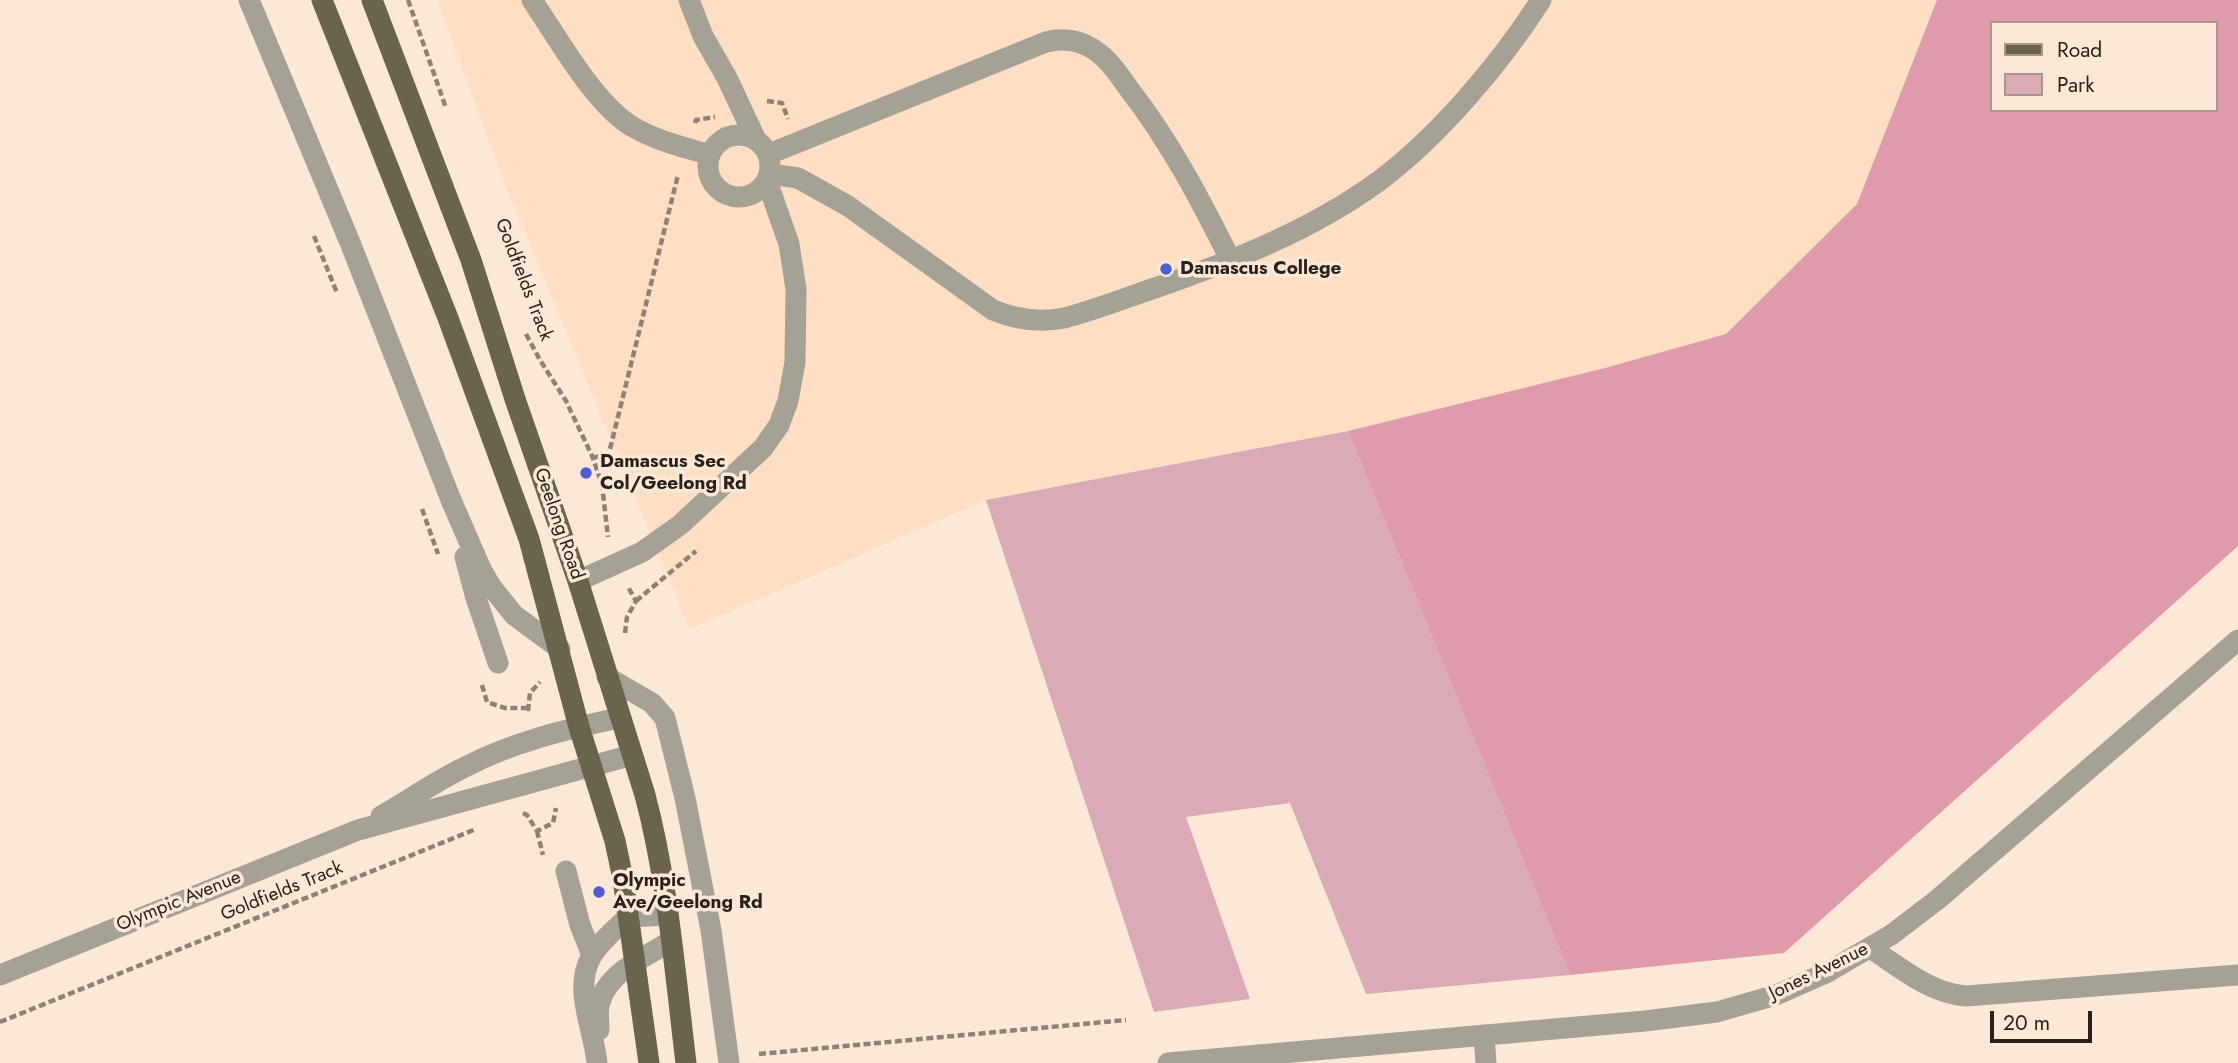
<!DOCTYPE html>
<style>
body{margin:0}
#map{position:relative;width:2238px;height:1063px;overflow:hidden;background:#fce8d7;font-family:Jost,sans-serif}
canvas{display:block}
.legend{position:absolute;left:1990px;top:21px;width:228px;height:91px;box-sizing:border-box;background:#fce8d7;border:2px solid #a8988b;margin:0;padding:9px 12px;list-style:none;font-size:21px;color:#2a211a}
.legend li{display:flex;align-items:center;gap:14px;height:35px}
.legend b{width:35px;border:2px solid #a8988b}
.scale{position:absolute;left:1990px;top:1011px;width:102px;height:32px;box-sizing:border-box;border:4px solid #2a211a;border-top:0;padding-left:9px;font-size:21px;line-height:24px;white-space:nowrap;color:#2a211a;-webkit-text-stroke:5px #fce8d7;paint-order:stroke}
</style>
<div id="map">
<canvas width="2238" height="1063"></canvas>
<ul class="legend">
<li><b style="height:9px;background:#6a634e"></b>Road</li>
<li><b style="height:19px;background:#daabb6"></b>Park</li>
</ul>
<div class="scale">20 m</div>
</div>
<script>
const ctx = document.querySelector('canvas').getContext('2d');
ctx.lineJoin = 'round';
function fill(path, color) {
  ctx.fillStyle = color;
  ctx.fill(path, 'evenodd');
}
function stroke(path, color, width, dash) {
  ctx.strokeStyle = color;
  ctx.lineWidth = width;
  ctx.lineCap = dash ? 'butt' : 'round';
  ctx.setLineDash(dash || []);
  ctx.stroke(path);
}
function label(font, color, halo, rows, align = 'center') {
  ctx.font = font + ' Jost,sans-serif';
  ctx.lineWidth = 7;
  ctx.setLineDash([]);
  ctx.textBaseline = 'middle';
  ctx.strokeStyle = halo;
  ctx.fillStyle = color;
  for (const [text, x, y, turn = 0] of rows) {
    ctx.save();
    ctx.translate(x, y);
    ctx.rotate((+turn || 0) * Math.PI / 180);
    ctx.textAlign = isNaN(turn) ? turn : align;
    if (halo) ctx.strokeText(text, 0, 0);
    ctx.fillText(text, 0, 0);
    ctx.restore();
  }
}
const built = new Path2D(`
 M437 0H1937L1857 204 1726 334 1605 368 1348 431 986 500 690 629 504 182Z`);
const green = new Path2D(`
 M1348 431 1570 975 1366 994 1290 803 1186 817 1250 999 1154 1012 986 500Z`);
const forest = new Path2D(`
 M1937 0H2238V546L1784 953 1570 975 1348 431 1605 368 1726 334 1857 204ZM1991 23H2215V110H1991Z`);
const path = new Path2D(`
 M408 0 446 108
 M767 101 782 103 788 119
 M695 123 696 120 715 117
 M314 236 337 293
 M526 334 540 360 566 401 593 458 602 485 608 537
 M593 458 609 453 678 175
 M422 509 438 554
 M636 601 696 551
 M625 633 627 617 636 601 628 587
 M482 685 487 702 505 708H527
 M528 711 530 693 540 682
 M523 813 527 815 537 831 553 823 556 808
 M537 831 543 855
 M0 1022 476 829
 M759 1054 1126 1020`);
const minor = new Path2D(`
 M249 0 351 245 451 500 481 569 490 585 514 615 560 649
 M532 0C558 38 594 104 633 127 657 141 684 147 710 155
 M689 0 703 36 727 78 756 140
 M708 166a31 31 0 1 1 62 0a31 31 0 1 1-62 0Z
 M769 154 1046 42C1062 38 1079 40 1093 49 1108 58 1119 75 1129 89 1171 143 1201 201 1231 261
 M770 174 798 178 848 206 993 310C1017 320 1039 323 1064 318 1095 310 1125 298 1155 288 1233 261 1312 230 1379 181 1439 136 1500 64 1541 0
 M465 557 476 598 498 663
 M578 581 642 552 680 525 763 448 779 425 788 401 795 362 796 289 789 244 767 181
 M607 677 652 703 665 718 685 798 711 930 729 1063
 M381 816C409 800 436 781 465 767 513 742 567 729 619 718
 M566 871 580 925 592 955
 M1870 948C1900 967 1929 993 1966 996L2238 975
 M0 975 358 830 632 755
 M599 1030C599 1021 597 1010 600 1002 608 972 647 956 671 941
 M1484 1035 1486 1063
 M597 1063C594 1029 573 990 591 957 600 942 615 929 628 917L668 915
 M1168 1063 1645 1021 1717 1012 1776 995 1826 973 1891 935 1937 900 2238 640`);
const major = new Path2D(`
 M322 0 448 318 529 539 579 727 615 841 623 879 649 1063
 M372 0 471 260 515 399 578 581 645 795C668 882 675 973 686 1063`);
const markers = [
 [1166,269,7,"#4c5ed3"],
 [586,473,7,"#4c5ed3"],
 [599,892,7,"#4c5ed3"]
];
const poiNames = [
 ["Damascus College",1180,269],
 ["Damascus Sec",600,462],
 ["Col/Geelong Rd",600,484],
 ["Olympic",613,881],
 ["Ave/Geelong Rd",613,903]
];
const streetNames = [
 ["Goldfields Track",523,280,69],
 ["Geelong Road",558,524,71],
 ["Goldfields Track",282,892,-22],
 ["Olympic Avenue",179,902,-22],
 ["Jones Avenue",1819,972,-26]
];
fill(built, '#fedfc4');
fill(green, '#daabb6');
fill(forest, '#df9aab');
stroke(path, '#8f8175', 4.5, [7, 3.5]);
stroke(minor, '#a5a195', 21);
stroke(major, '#6a634e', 21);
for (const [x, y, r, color] of markers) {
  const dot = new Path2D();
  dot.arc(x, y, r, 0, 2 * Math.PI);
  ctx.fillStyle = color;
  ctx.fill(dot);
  stroke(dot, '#fce8d7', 2.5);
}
label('bold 19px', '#2a211a', '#fce8d7', poiNames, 'left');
label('19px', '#2a211a', '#fce8d7', streetNames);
</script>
